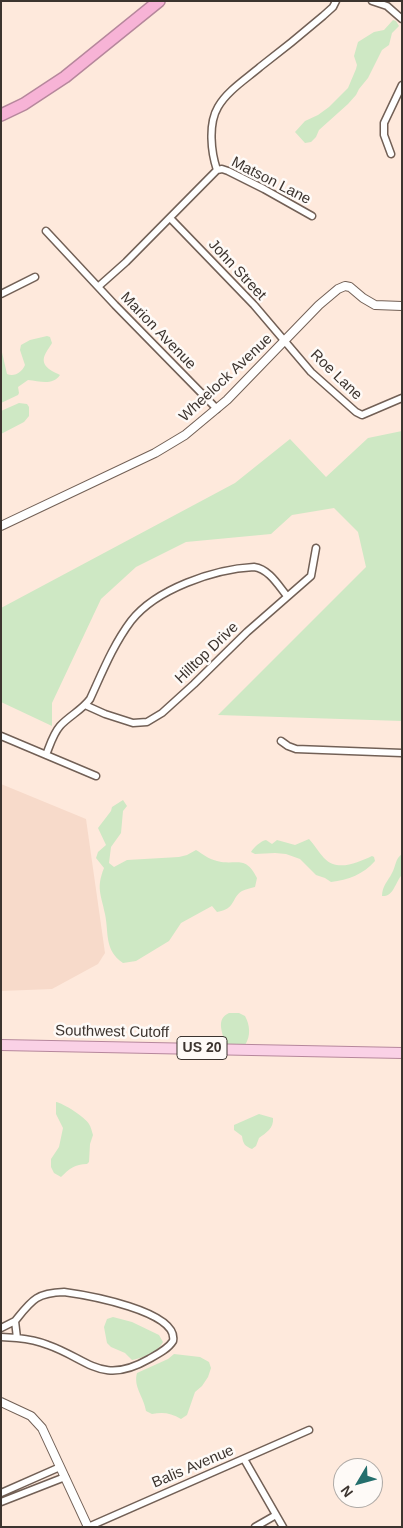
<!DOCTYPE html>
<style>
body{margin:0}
#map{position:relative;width:403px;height:1528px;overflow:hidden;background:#fee9dc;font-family:Arial,sans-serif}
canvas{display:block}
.frame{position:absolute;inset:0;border:2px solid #3c342f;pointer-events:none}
.north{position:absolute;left:333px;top:1458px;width:50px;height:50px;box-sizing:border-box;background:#fefaf7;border:1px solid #b0aba7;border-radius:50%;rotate:233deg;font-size:14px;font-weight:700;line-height:20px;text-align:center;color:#3c342f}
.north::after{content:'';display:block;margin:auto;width:18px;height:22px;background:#256f6d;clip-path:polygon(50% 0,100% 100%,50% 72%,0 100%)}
</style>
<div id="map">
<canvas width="403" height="1528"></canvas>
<div class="frame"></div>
<div class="north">N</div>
</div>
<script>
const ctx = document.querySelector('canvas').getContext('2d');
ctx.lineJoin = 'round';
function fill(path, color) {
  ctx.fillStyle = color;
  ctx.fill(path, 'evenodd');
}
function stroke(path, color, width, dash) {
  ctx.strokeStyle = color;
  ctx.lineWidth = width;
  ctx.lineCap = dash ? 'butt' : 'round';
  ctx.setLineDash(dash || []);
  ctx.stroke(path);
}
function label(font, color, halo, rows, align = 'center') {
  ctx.font = font + ' Arial,sans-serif';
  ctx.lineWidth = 5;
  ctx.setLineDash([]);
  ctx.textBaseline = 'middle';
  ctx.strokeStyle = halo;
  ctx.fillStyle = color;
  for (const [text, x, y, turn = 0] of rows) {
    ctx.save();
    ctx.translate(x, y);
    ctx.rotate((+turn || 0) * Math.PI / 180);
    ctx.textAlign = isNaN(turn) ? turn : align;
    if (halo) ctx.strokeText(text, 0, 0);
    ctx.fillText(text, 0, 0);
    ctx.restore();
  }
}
const built = new Path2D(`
 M1 784 86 819 105 953 98 964 52 989 1 991Z`);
const green = new Path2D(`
 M393 20 396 21 399 26 392 33 389 45 382 50 368 78 359 89 356 95 348 104 319 130 316 137 311 142 305 143 295 132 305 121 318 115 329 107 348 88 356 69 357 65 354 56 358 42 374 32 384 30Z
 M47 336 50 337 52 343C47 352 38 360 49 369 53 372 57 373 60 375 52 386 40 381 28 380L18 387 19 393 18 395 1 403V348L7 374C15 377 22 372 25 365L20 350 21 345 30 340Z
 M19 403 27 404 29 407V416L24 422 1 434V411Z
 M402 431V721L218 715 366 567 358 532 334 508 292 515 271 534 186 542 136 567 101 599 52 703V726L1 702V608L235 483 290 439 326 477 368 438Z
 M123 800 127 806 123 811 121 833 111 847 109 863 114 867 127 860 179 857 187 855 196 850C203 854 208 859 217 861 236 866 245 854 257 878L255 887C251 888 246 889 242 891 231 898 236 909 217 912L212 906 181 923 169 941 136 961 123 963C104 950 109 933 105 914 101 894 96 888 104 868L96 858 98 852 106 845 98 828 111 811 112 807Z
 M309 839C315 845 318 852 324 858 337 872 357 863 372 856L374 857 375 861C364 874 348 880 331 882L325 878 316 875 300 859 286 854 275 853 255 854 251 852C254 847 261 841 266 840L272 844 277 840 295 845Z
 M402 854V875C395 882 394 897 382 896 382 886 388 881 392 873 396 866 395 859 402 854Z
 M229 1013H239L245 1016C250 1025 251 1036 245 1045L227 1044 225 1043C222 1031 216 1019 229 1013Z
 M56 1102C63 1103 85 1117 89 1124 91 1127 92 1132 93 1135L90 1144 89 1162 87 1164C75 1164 69 1169 61 1177L54 1173 51 1167V1159L59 1147 63 1128 56 1114Z
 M259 1114 273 1118C274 1128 266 1133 259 1138L256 1146 252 1149C245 1146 243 1144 242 1136L234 1130V1125Z
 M113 1317 132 1322 159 1335 163 1342C158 1352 143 1358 132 1360L125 1353 111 1347 107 1343 104 1327 107 1319Z
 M174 1354 200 1357 209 1362 211 1368 208 1377 202 1386 195 1392 187 1415 181 1419C171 1413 163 1412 152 1414L146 1411C144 1397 133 1387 137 1373L168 1359Z`);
const minor = new Path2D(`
 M372 1 387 6 402 19
 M391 154 384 135V123L402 85
 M217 170 222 169 228 171 264 189 312 216
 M170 218 254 305 311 372 356 412 362 415 402 398
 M46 231 115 305 217 409
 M99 286 126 262 217 170C211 152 208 124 218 107 227 91 246 79 260 67 281 51 302 34 323 16L333 7 336 1
 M1 294 35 277
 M85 705 105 714 133 723 147 722 162 713 194 684 247 632 311 576 316 548
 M1 736 96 776
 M281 741 288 746 296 749 402 753
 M46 755C50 745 53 734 60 726 69 716 82 710 90 699 102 673 113 645 131 621 156 589 214 569 254 567 269 569 278 585 287 596
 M64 1292C86 1295 179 1311 173 1341 168 1349 158 1354 149 1359 102 1386 88 1359 48 1345 38 1341 27 1339 17 1338L15 1321C32 1300 36 1293 64 1292Z
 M1 1328 15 1321
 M1 1337 17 1338
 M244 1459 283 1527
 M1 1493 60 1467
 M1 1502 65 1477
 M88 1527 309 1430
 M255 1527 276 1515`);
const tertiary = new Path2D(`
 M1 526 155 453 185 435 227 400 319 305 338 289 345 286 350 287 363 298 375 305 402 306
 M1 1402 31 1416 42 1428 88 1527`);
const primary = new Path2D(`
 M1 1045 402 1053`);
const motorway = new Path2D(`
 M1 115 24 104 65 77 159 1`);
const shields = [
 [202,1048,50]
];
const shieldNames = [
 ["US 20",202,1048]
];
const streetNames = [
 ["Matson Lane",271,181,27],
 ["John Street",237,270,47],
 ["Marion Avenue",158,331,46],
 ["Roe Lane",336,375,44],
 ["Wheelock Avenue",226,378,-43],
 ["Hilltop Drive",207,653,-44],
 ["Southwest Cutoff",112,1032,1],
 ["Balis Avenue",193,1467,-23]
];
fill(built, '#f7daca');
fill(green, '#cee8c4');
stroke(minor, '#726056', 9);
stroke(tertiary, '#726056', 10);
stroke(primary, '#b6879c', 12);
stroke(motorway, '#b6879c', 14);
stroke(minor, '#fff', 6);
stroke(tertiary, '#fff', 8);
stroke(primary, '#fad1e6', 10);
stroke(motorway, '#f7b3d6', 11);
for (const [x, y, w] of shields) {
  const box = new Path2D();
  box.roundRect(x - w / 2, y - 11.5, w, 23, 4);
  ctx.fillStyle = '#fefaf7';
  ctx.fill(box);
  stroke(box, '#3c342f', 1);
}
label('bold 14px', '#3c342f', null, shieldNames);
label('15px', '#3c342f', '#fefaf7', streetNames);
</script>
